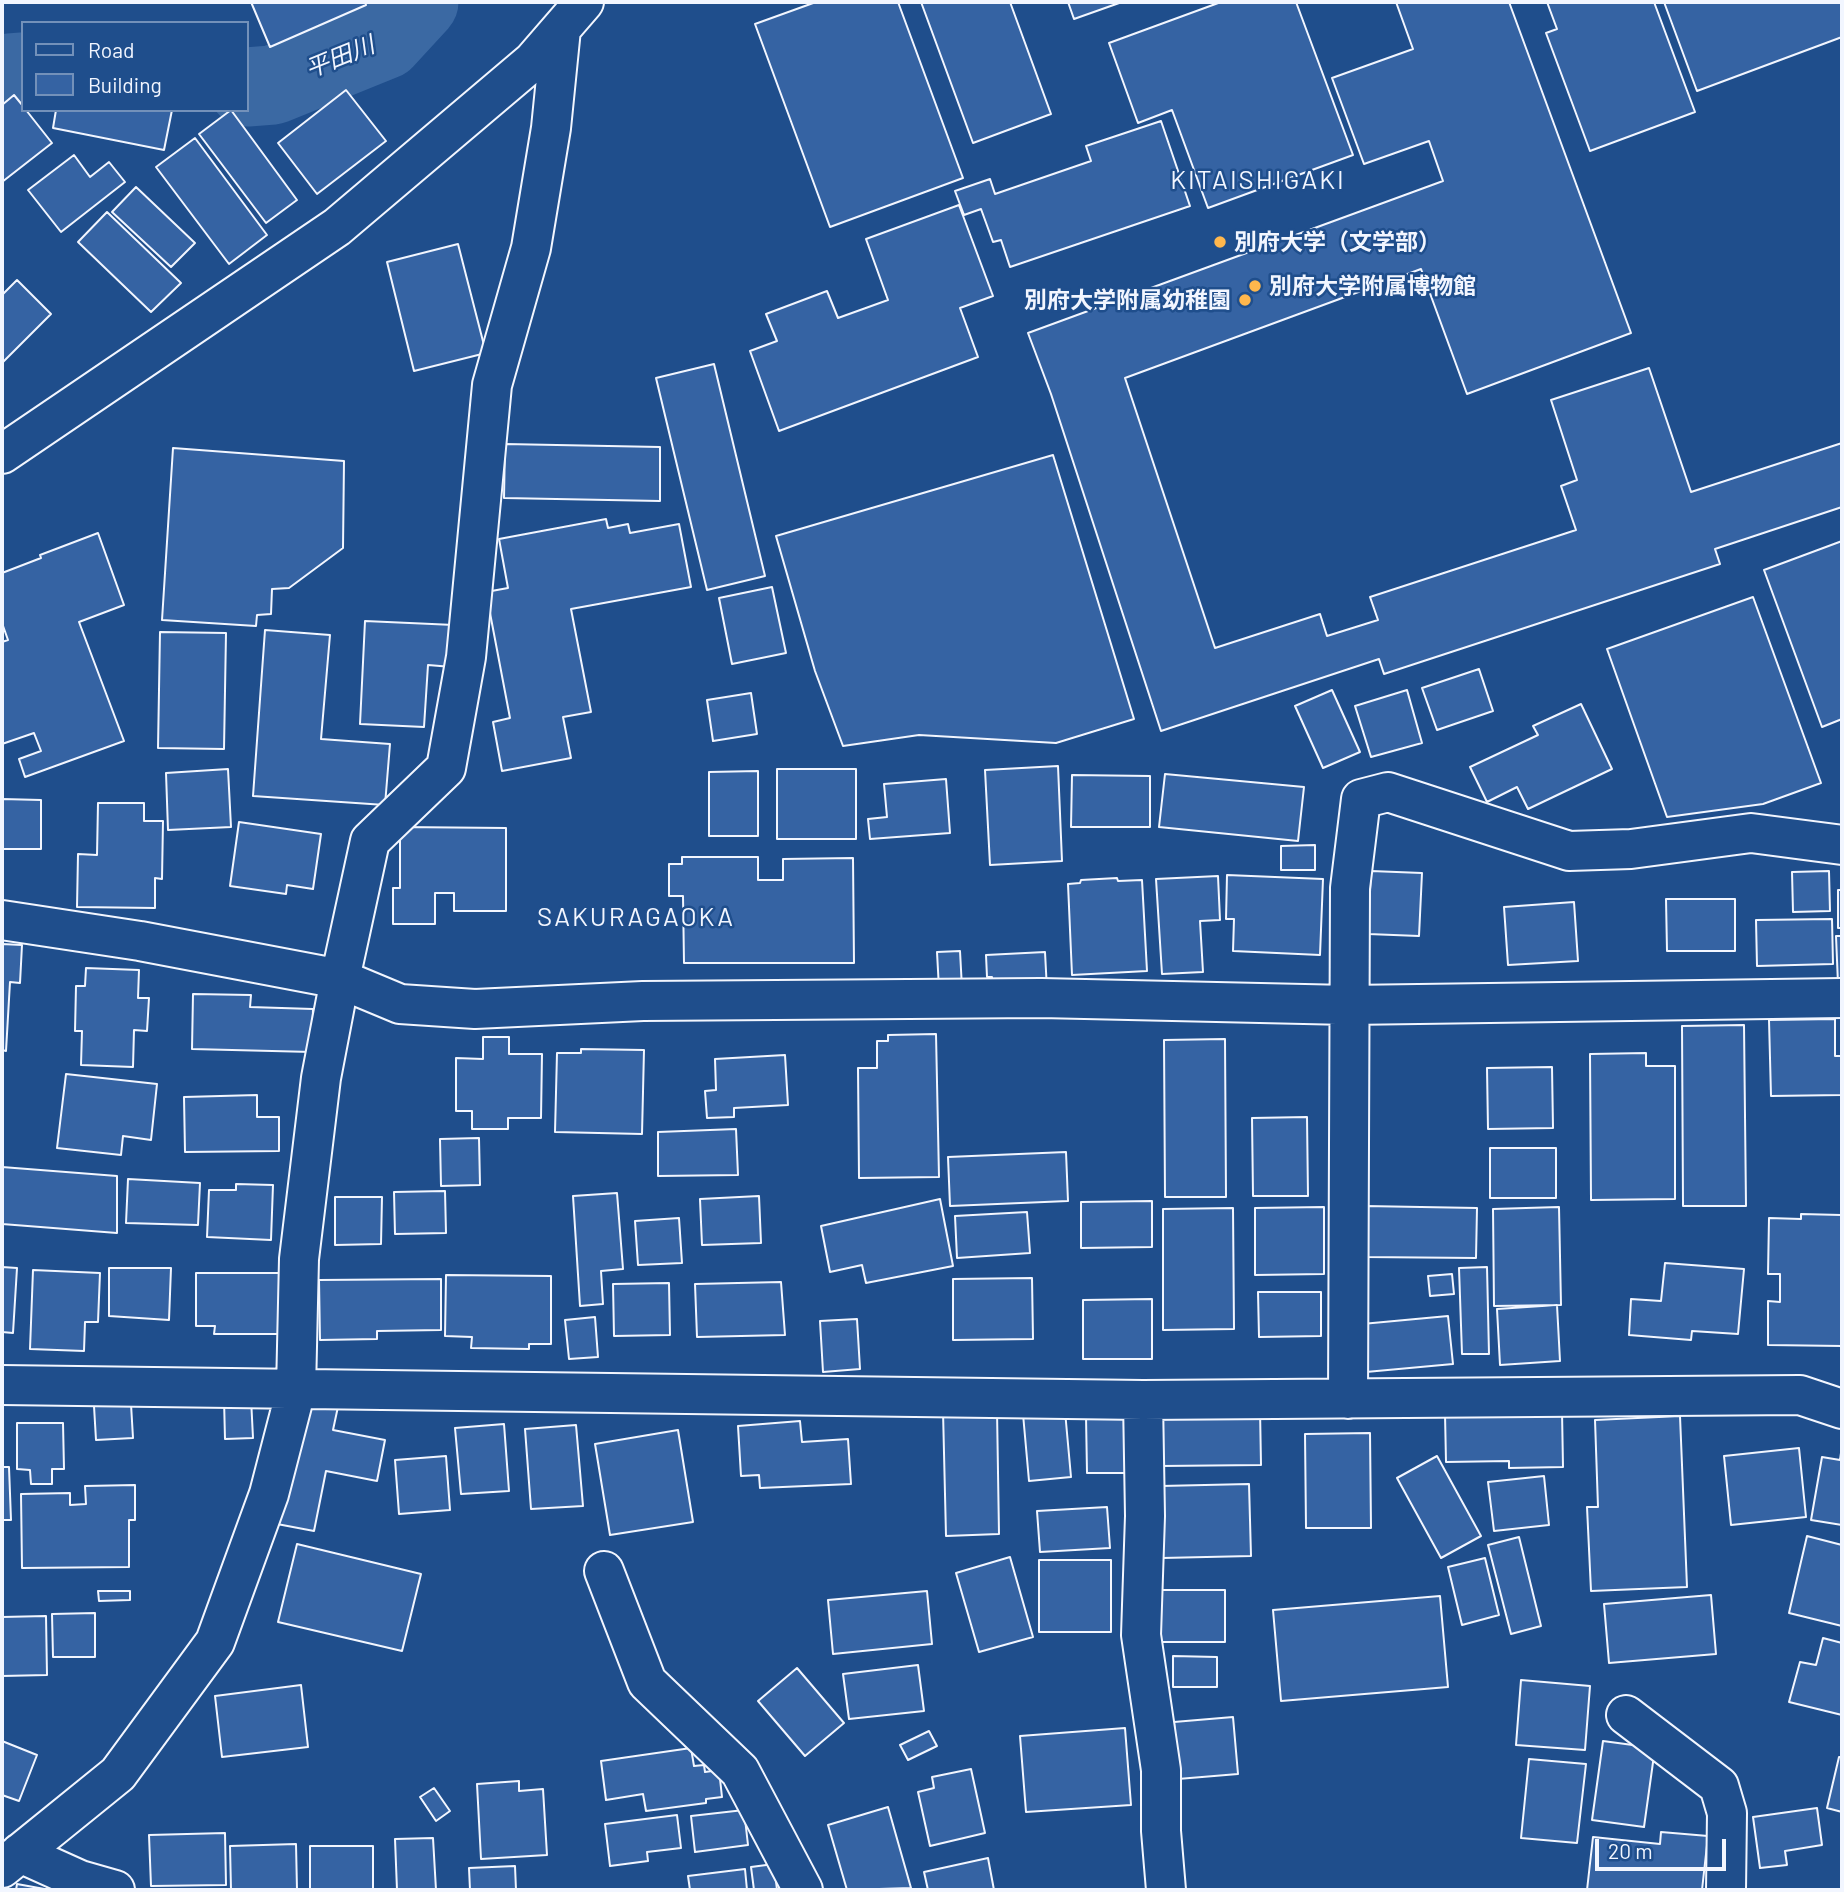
<!DOCTYPE html>
<meta charset="utf-8">
<style>
body{margin:0}
#map{position:relative;width:1844px;height:1892px;overflow:hidden;background:#1f4e8c;font-family:Barlow,sans-serif}
canvas{display:block}
.frame{position:absolute;inset:0;border:4px solid #f2f6ff;pointer-events:none}
.legend{position:absolute;left:21px;top:21px;width:228px;height:91px;box-sizing:border-box;background:#1f4e8c;border:2px solid #7391ba;margin:0;padding:9px 12px;list-style:none;font-size:21px;color:#f2f6ff}
.legend li{display:flex;align-items:center;gap:14px;height:35px}
.legend b{width:35px;border:2px solid #7391ba}
.scale{position:absolute;left:1595px;top:1839px;width:131px;height:32px;box-sizing:border-box;border:4px solid #f2f6ff;border-top:0;padding-left:9px;font-size:21px;line-height:24px;white-space:nowrap;color:#f2f6ff;-webkit-text-stroke:5px #1f4e8c;paint-order:stroke}
</style>
<div id="map">
<canvas width="1844" height="1892"></canvas>
<div class="frame"></div>
<ul class="legend">
<li><b style="height:9px;background:#1f4e8c"></b>Road</li>
<li><b style="height:19px;background:#3563a3"></b>Building</li>
</ul>
<div class="scale">20 m</div>
</div>
<script>
const ctx = document.querySelector('canvas').getContext('2d');
ctx.lineJoin = 'round';
function stroke(path, color, width, dash) {
  ctx.strokeStyle = color;
  ctx.lineWidth = width;
  ctx.lineCap = dash ? 'butt' : 'round';
  ctx.setLineDash(dash || []);
  ctx.stroke(path);
}
function fill(path, color) {
  ctx.fillStyle = color;
  ctx.fill(path, 'evenodd');
}
function label(font, color, halo, rows, align = 'center') {
  ctx.font = font + ' Barlow,"Noto Sans JP",sans-serif';
  ctx.lineWidth = 5;
  ctx.setLineDash([]);
  ctx.textBaseline = 'middle';
  ctx.strokeStyle = halo;
  ctx.fillStyle = color;
  for (const [text, x, y, turn = 0] of rows) {
    ctx.save();
    ctx.translate(x, y);
    ctx.rotate((+turn || 0) * Math.PI / 180);
    ctx.textAlign = isNaN(turn) ? turn : align;
    if (halo) ctx.strokeText(text, 0, 0);
    ctx.fillText(text, 0, 0);
    ctx.restore();
  }
}
const river = new Path2D(`
 M2 79 10 73 23 72
 M247 87 273 85 384 40 419 2`);
const building = new Path2D(`
 M251 2H365L366 5 270 47Z
 M816 2H898L963 178 830 227 755 24Z
 M921 2H1010L1051 114 973 143Z
 M1068 2H1122L1074 19Z
 M1221 2H1296L1353 155 1208 208 1172 110 1138 123 1109 43Z
 M1396 2H1509L1631 333 1467 394 1421 269 1125 378 1215 648 1320 614 1327 636 1378 620 1370 597 1576 530 1561 486 1577 480 1551 400 1649 368 1691 492 1842 443V507L1715 549 1720 564 1384 674 1379 659 1161 731 1051 394 1028 333 1443 181 1429 141 1364 164 1332 78 1413 49Z
 M1547 2H1654L1695 112 1590 151 1546 33 1557 29Z
 M1664 2H1842V37L1697 91Z
 M346 90 386 141 317 194 278 143Z
 M14 95 23 106V110H26L52 143 2 182V105Z
 M56 110H172L164 150 53 128Z
 M231 110 297 200 266 223 199 134Z
 M1161 121 1190 206 1010 267 1001 240 993 242 981 209 964 215 955 191 990 179 995 194 1091 161 1086 146Z
 M195 138 267 235 229 264 156 167Z
 M74 155 90 177 109 162 125 182 61 232 28 190Z
 M136 187 195 243 171 267 112 212Z
 M959 205 993 296 960 308 978 357 779 431 750 351 777 341 766 314 827 291 838 318 888 300 866 239Z
 M107 212 181 283 151 312 78 242Z
 M458 244 486 353 414 371 387 262Z
 M17 280 51 314 2 363V295Z
 M714 364 765 576 707 590 656 378Z
 M505 444 660 447V501L504 498Z
 M173 448 344 461 343 548 289 588 272 589 271 614 257 615 256 626 162 620Z
 M1053 455 1134 719 1056 743 919 735 843 746 815 671 776 536Z
 M606 519 608 528 628 524 630 533 679 524 691 587 571 609 591 712 563 717 571 758 502 771 493 722 510 718 486 592 508 588 499 539Z
 M98 533 124 605 79 622 124 741 25 777 19 759 41 751 34 733 2 744V642L8 640 2 623V573L41 558 40 555Z
 M1842 541V719L1822 727 1764 570Z
 M772 587 786 653 732 664 719 598Z
 M1753 597 1821 783 1763 804 1667 817 1607 649Z
 M365 621 454 625 452 667 428 665 424 727 360 724Z
 M265 630 330 635 321 739 390 744 385 805 253 796Z
 M160 632 226 633 224 749 158 748Z
 M1479 669 1493 711 1437 730 1422 688Z
 M1332 690 1360 752 1323 768 1295 706Z
 M1407 690 1422 743 1371 757 1355 706Z
 M751 693 757 734 713 741 707 700Z
 M1581 704 1612 769 1528 809 1517 787 1487 802 1470 767 1538 735 1533 726Z
 M1058 766 1062 861 990 865 985 770Z
 M228 769 231 827 168 830 166 773Z
 M777 769H856V839H777Z
 M758 771V836H709V772Z
 M1165 774 1304 787 1298 841 1159 827Z
 M1072 775 1150 776V827H1071Z
 M946 779 950 833 870 839 868 819 887 817 884 784Z
 M2 799 41 800V849H2Z
 M98 803H144V821H163L162 879 155 878V908L77 907 78 854 97 855Z
 M239 822 321 834 313 889 287 885 286 894 230 886Z
 M400 827 506 828V911H454V893H435V924H393V888H400Z
 M1315 845V870H1281V846Z
 M682 857H758V880H783V859L853 858 854 963H684L683 896H669V864H682Z
 M1371 871 1422 873 1419 936 1368 934Z
 M1829 871 1830 911 1793 912 1792 872Z
 M1227 875 1323 879 1320 955 1233 951 1234 919H1226Z
 M1218 876 1220 920 1200 921 1203 972 1162 974 1156 879Z
 M1117 878 1118 881 1142 880 1147 971 1072 975 1068 884 1080 883 1081 880Z
 M1838 890H1842V928H1838Z
 M1666 899H1735V951H1667Z
 M1574 902 1578 961 1508 965 1504 907Z
 M1832 919 1833 964 1757 966 1756 920Z
 M1836 936H1842V983L1838 984Z
 M2 944 22 945 20 983 10 982 6 1051 2 1050Z
 M960 951 962 988 939 989 937 952Z
 M1045 952 1047 990 993 992 992 977H987L986 955Z
 M86 968 139 970 138 998H149L147 1031 134 1030 133 1067 81 1065 82 1031H75L76 986H85Z
 M193 994 251 995 250 1007 313 1009 312 1052 192 1049Z
 M1835 1019V1056H1842V1095L1771 1096 1769 1020Z
 M1744 1025 1746 1206H1683L1682 1026Z
 M936 1034 939 1177 859 1178 858 1068H877V1041H888V1035Z
 M483 1037H509V1054H542L541 1118H508V1129H472V1111H456V1058L483 1059Z
 M1225 1039 1226 1197H1165L1164 1040Z
 M581 1049 644 1050 642 1134 555 1132 557 1053H581Z
 M1646 1053V1066H1675V1199L1591 1200 1590 1054Z
 M785 1055 788 1105 734 1108V1117L707 1118 705 1091 716 1090 715 1059Z
 M1552 1067 1553 1128 1488 1129 1487 1068Z
 M66 1074 157 1084 151 1140 123 1136 121 1155 57 1148Z
 M257 1095V1117H279V1151L185 1152 184 1097Z
 M1307 1117 1308 1196H1253L1252 1118Z
 M736 1129 738 1175 658 1176V1132Z
 M479 1138 480 1185 441 1186 440 1139Z
 M1490 1148H1556V1198H1490Z
 M1066 1152 1068 1201 950 1206 948 1157Z
 M2 1167 117 1176V1233L2 1224Z
 M128 1179 200 1183 198 1225 126 1223Z
 M236 1184 273 1185 271 1240 207 1237 209 1190H236Z
 M445 1191 446 1233 395 1234 394 1192Z
 M617 1193 623 1269 601 1271 603 1304 580 1306 573 1196Z
 M759 1196 761 1243 702 1245 700 1199Z
 M335 1197H382L381 1244 335 1245Z
 M940 1199 953 1266 866 1283 862 1265 830 1272 821 1226Z
 M1152 1201V1247L1081 1248V1202Z
 M1365 1206 1477 1208 1476 1258 1364 1257Z
 M1324 1207V1274L1255 1275V1208Z
 M1559 1207 1561 1305 1494 1306 1493 1209Z
 M1233 1208 1234 1329 1163 1330V1209Z
 M1027 1212 1030 1253 957 1258 955 1216Z
 M1801 1214 1841 1215 1842 1219V1346L1768 1345V1301L1780 1302V1274H1768L1769 1218 1801 1219Z
 M679 1218 682 1263 638 1265 635 1221Z
 M1665 1263 1744 1269 1738 1334 1692 1331 1691 1340 1629 1335 1631 1299 1661 1301Z
 M2 1267 17 1268 13 1333 2 1332Z
 M1487 1267 1489 1354H1462L1459 1268Z
 M109 1268H171L169 1320 109 1316Z
 M33 1270 100 1273 98 1322H85L84 1351 30 1349Z
 M196 1273H280V1334H214L215 1326H196Z
 M1452 1274 1454 1294 1430 1296 1428 1276Z
 M446 1275 551 1276V1344H529V1349L471 1348 472 1337 445 1336Z
 M1032 1278 1033 1339 953 1340V1279Z
 M441 1279V1330L377 1331V1339L320 1340 319 1280Z
 M781 1282 785 1335 697 1337 695 1284Z
 M669 1283 670 1335 614 1336 613 1284Z
 M1258 1292H1321V1336L1259 1337Z
 M1152 1299V1359H1083V1300Z
 M1557 1305 1560 1361 1500 1365 1497 1309Z
 M1448 1316 1453 1364 1366 1372 1362 1324Z
 M595 1317 598 1357 569 1359 565 1320Z
 M857 1319 860 1369 823 1372 820 1321Z
 M304 1395 339 1402 333 1430 385 1440 377 1481 326 1471 314 1531 277 1524Z
 M251 1398 253 1438 225 1439 224 1399Z
 M131 1404 133 1438 96 1440 94 1406Z
 M1260 1409 1261 1465 1161 1466 1160 1410Z
 M997 1410 999 1534 946 1536 943 1411Z
 M1065 1411 1071 1477 1029 1481 1023 1414Z
 M1562 1411 1563 1467 1509 1468V1461L1446 1462 1445 1414Z
 M1086 1416H1127L1128 1473H1087Z
 M1680 1416 1687 1587 1591 1591 1587 1507H1598L1595 1420Z
 M800 1421 802 1442 848 1439 851 1484 760 1488 759 1475 741 1476 738 1426Z
 M17 1423H63L64 1469H52V1484H31L30 1470 17 1469Z
 M504 1424 509 1491 461 1494 455 1428Z
 M576 1425 583 1506 531 1509 525 1429Z
 M678 1430 693 1522 610 1535 595 1444Z
 M1370 1433 1371 1528H1306L1305 1434Z
 M1842 1446V1525L1811 1520 1822 1457 1840 1460Z
 M1799 1448 1806 1517 1731 1525 1724 1456Z
 M446 1456 450 1510 399 1514 395 1460Z
 M1437 1456 1481 1536 1441 1558 1397 1478Z
 M2 1467H9L11 1520H2Z
 M1544 1476 1549 1525 1494 1531 1488 1482Z
 M1249 1484 1251 1556 1162 1558 1161 1486Z
 M135 1485V1520H129V1567L22 1568 21 1494 70 1493V1505L86 1504 85 1486Z
 M1107 1507 1110 1548 1040 1552 1037 1511Z
 M1807 1536 1842 1545V1626L1789 1613Z
 M1519 1537 1541 1626 1511 1634 1488 1545Z
 M297 1544 421 1574 402 1651 278 1622Z
 M1010 1557 1033 1637 979 1652 956 1573Z
 M1485 1558 1499 1615 1462 1625 1448 1567Z
 M1039 1560H1111V1632H1039Z
 M1158 1590H1225V1642H1157Z
 M98 1591H130V1600L99 1601Z
 M927 1591 932 1644 833 1654 828 1600Z
 M1711 1595 1716 1654 1609 1663 1604 1604Z
 M1440 1596 1448 1687 1281 1701 1273 1610Z
 M95 1613V1657H53L52 1614Z
 M46 1616 47 1675 2 1676V1617Z
 M1823 1638 1842 1643V1715L1789 1702 1800 1662 1816 1665Z
 M1173 1656 1217 1657V1687H1173Z
 M918 1665 924 1711 849 1719 843 1674Z
 M797 1668 844 1723 805 1756 758 1701Z
 M1521 1680 1590 1686 1585 1750 1516 1745Z
 M301 1685 308 1747 222 1757 215 1696Z
 M1233 1717 1238 1774 1178 1779 1174 1722Z
 M1125 1728 1131 1805 1026 1812 1020 1736Z
 M929 1731 937 1746 908 1760 900 1745Z
 M2 1741 37 1755 19 1801 2 1795Z
 M1603 1741 1655 1748 1644 1827 1592 1820Z
 M691 1748 694 1766 704 1765 705 1772 719 1770 722 1797 706 1799V1803L646 1811 643 1794 606 1800 601 1761Z
 M1839 1757H1842V1812L1827 1808Z
 M1529 1759 1586 1764 1577 1843 1521 1838Z
 M971 1769 985 1833 930 1846 918 1792 934 1788 932 1777Z
 M519 1781V1791L543 1789 547 1855 481 1859 477 1784Z
 M434 1788 450 1811 436 1821 420 1797Z
 M888 1807 911 1888 847 1890 828 1825Z
 M1817 1808 1822 1845 1785 1851 1787 1865 1760 1868 1753 1817Z
 M744 1810 748 1845 695 1852 691 1816Z
 M677 1815 681 1848 647 1852 648 1861 610 1866 605 1824Z
 M1661 1832 1708 1836 1702 1890H1587L1593 1837 1660 1844Z
 M225 1833 226 1885 151 1886 149 1835Z
 M433 1838 436 1890H397L395 1839Z
 M296 1844 297 1890H231L230 1846Z
 M310 1846H373V1890H310Z
 M988 1858 994 1890H928L924 1872Z
 M774 1864 777 1890H754L751 1867Z
 M515 1866 516 1890H470L469 1868Z
 M745 1869 747 1890H690L688 1876Z
 M17 1884 50 1890H16Z`);
const minor = new Path2D(`
 M2 454 337 227 533 61 584 2
 M2 920 140 941 340 979 400 1004 475 1009 643 1001 1041 998 1348 1005 1842 998
 M2 1385 1143 1400 1800 1395 1842 1409
 M1348 1399 1350 888 1361 799 1388 792 1569 851 1631 849 1751 833 1842 845
 M1143 1400 1145 1516 1141 1635 1161 1770V1831L1166 1890
 M604 1571 647 1682 740 1771 803 1890
 M1626 1715 1719 1786 1727 1813 1726 1890
 M20 1853 80 1880 115 1890
 M2 1868 118 1774 215 1642 269 1494 296 1390 299 1259 321 1078 340 979 370 841 446 768 466 657 492 385 531 248 551 128 561 29`);
const markers = [
 [1220,242,7,"#ffb74d"],
 [1255,286,7,"#ffb74d"],
 [1245,300,7,"#ffb74d"]
];
const poiNames = [
 ["別府大学（文学部）",1234,242],
 ["別府大学附属博物館",1269,286],
 ["別府大学附属幼稚園",1231,300,"right"]
];
const waterNames = [
 ["平田川",340,57,-22]
];
const quarterNames = [
 ["KITAISHIGAKI",1258,180],
 ["SAKURAGAOKA",636,917]
];
stroke(river, '#3b69a3', 79);
fill(building, '#3563a3');
stroke(building, '#f2f6ff', 2);
stroke(minor, '#f2f6ff', 42);
stroke(minor, '#1f4e8c', 38);
for (const [x, y, r, color] of markers) {
  const dot = new Path2D();
  dot.arc(x, y, r, 0, 2 * Math.PI);
  ctx.fillStyle = color;
  ctx.fill(dot);
  stroke(dot, '#1f4e8c', 2.5);
}
label('bold 23px', '#f2f6ff', '#1f4e8c', poiNames, 'left');
label('italic 24px', '#f2f6ff', '#1f4e8c', waterNames);
ctx.letterSpacing = '2px';
label('26px', '#f2f6ff', '#1f4e8c', quarterNames);
ctx.letterSpacing = '0px';
</script>
